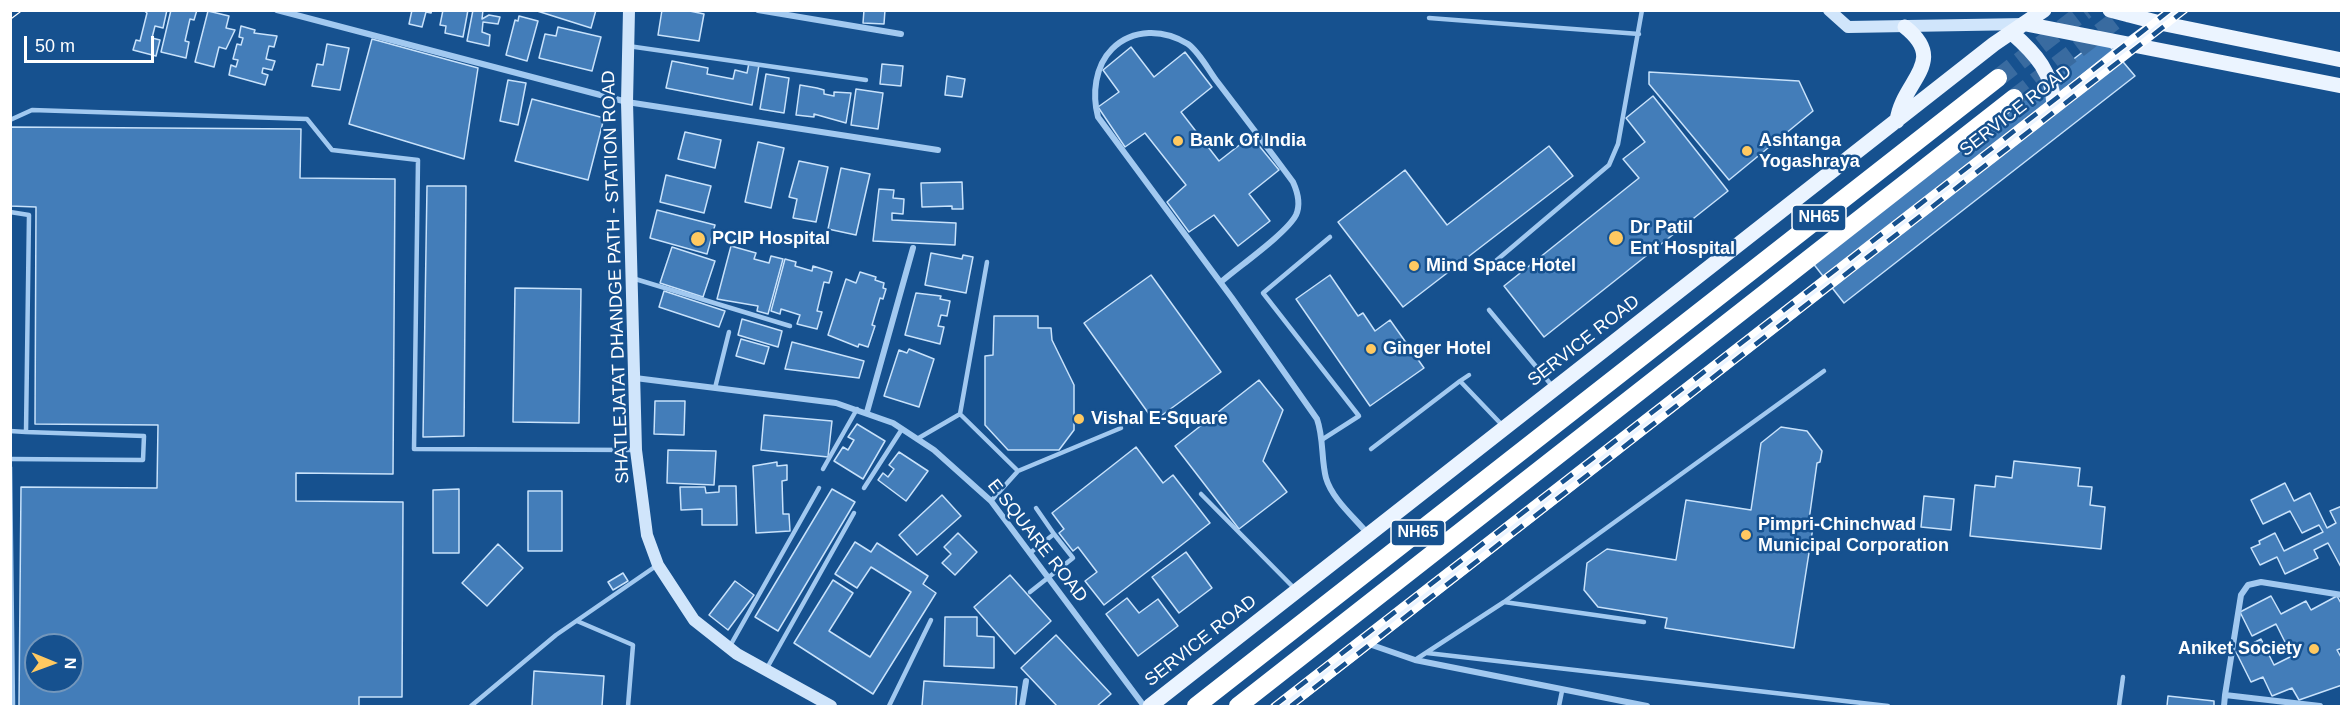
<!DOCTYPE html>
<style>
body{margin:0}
#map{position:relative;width:2352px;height:717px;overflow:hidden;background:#16518f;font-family:Arial,sans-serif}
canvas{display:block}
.frame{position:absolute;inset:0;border:12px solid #fff;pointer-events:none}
.north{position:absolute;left:24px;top:633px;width:60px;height:60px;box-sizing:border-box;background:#16518f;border:2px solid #7397bc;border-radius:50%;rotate:91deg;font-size:16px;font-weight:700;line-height:24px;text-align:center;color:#fff}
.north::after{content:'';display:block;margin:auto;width:21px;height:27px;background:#ffc961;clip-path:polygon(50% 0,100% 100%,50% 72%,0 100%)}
.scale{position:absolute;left:24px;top:36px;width:130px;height:27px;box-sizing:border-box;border:3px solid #fff;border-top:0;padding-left:8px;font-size:18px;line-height:21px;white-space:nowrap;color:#fff;-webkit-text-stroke:4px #16518f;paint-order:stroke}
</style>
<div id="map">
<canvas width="2352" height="717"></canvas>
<div class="frame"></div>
<div class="north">N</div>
<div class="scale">50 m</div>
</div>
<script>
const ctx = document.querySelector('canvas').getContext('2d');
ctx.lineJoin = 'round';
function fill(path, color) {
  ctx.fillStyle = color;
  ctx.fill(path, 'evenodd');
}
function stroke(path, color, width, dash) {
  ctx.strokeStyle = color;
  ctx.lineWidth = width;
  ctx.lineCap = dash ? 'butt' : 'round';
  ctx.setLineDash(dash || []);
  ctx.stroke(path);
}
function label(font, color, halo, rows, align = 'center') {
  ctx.font = font + ' Arial,sans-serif';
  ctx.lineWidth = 5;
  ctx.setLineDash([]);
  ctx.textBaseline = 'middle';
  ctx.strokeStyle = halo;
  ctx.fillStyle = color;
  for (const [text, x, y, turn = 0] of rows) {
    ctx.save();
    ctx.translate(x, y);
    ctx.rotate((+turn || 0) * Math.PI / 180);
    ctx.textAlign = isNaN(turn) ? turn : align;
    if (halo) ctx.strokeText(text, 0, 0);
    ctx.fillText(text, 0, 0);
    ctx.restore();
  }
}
const building = new Path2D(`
 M143 10H167L163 28 155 26 152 38 160 40 156 56 133 50 136 40 140 41 147 13Z
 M171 10H197L194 20 190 19 185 41 189 42 186 58 161 52Z
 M412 10H432L431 13 426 12 422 27 409 24Z
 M443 10H468L463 37 445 33 446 26 440 25Z
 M473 10H483L482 19 489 15 500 17 498 24 483 22 482 32 490 35 489 46 467 41Z
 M534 10H596L591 28Z
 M662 10H685L704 14 699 41 658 35Z
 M864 10H885L884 24 863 23Z
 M208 11 229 16 226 28 235 30 226 49 219 47 214 67 195 62Z
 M519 16 538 21 527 61 506 55 515 20 518 21Z
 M241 26 255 30 254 33 277 36 274 47 269 46 266 59 275 61 272 70 263 68 262 73 268 75 265 85 229 75 231 65 236 67 238 60 233 59 237 44 241 45 243 38 239 37Z
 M558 27 601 37 592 71 539 58 545 34 556 36Z
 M2102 37 2135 76 1844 303 1812 262Z
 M372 39 478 68 464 159 349 124Z
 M327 44 349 48 340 90 312 86 317 64 323 65Z
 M1131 47 1154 77 1185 52 1212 87 1181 112 1219 161 1251 136 1279 170 1249 194 1270 221 1238 246 1214 215 1189 232 1167 202 1186 185 1145 133 1125 147 1098 107 1119 92 1103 70Z
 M672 61 708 68 707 74 733 79 735 70 747 73 749 63 759 65 752 105 666 88Z
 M882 64 903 66 901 86 880 84Z
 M1649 72 1799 81 1813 111 1729 180 1649 84Z
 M766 74 789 78 784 113 760 109Z
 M947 76 965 79 962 97 945 95Z
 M508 80 526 83 518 125 500 121Z
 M800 85 817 88 824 90V94L834 96V92L851 93 846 123 814 114V117L796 115Z
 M856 89 883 93 878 129 851 125Z
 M1653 96 1728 191 1544 337 1504 286 1639 178 1623 159 1645 142 1626 118Z
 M532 99 604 118 588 180 515 161Z
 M11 127 301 129 300 178 395 179 393 474 296 473V501L403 502 402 697H359V706H19L21 487 157 488 158 425 35 424 36 207 10 206ZM36 645H72V681H36Z
 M685 132 721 140 715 168 678 159Z
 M758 142 784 148 771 208 745 202Z
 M1549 146 1573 176 1403 307 1338 222 1405 170 1447 225Z
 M799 161 828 167 816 222 793 218 797 199 789 197Z
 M841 168 870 174 856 235 828 229Z
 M666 175 711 186 704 213 660 202Z
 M962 182 963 209H952V206L922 207 921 183Z
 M427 186H466L464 436 423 437Z
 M879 189 894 190 893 198 904 199 903 214 892 213V220L956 223 955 245 873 241Z
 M657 210 715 225 707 254 650 238Z
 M731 246 756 253 754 259 769 263 771 256 783 259 768 314 757 311 758 306 717 299Z
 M672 247 715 261 703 297 660 283Z
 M931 253 962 259 963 255 973 257 966 293 925 285Z
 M785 259 796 262 795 266 812 271 813 266 832 272 829 283 824 282 817 311 822 312 817 329 797 324 800 315 781 309 780 314 771 311Z
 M860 272 876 277 875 280 884 283 883 288 886 289 883 299 880 298 872 325 875 326 868 347 859 344 858 347 828 335 846 279 856 283Z
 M1151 275 1221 372 1154 421 1084 323Z
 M1330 275 1358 316 1363 313 1375 331 1390 320 1424 368 1370 406 1296 299Z
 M515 288 581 289 579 423 513 422Z
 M664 291 725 311 719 327 659 307Z
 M916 293 941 296 940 299 950 301 947 316 941 315 938 326 944 327 940 344 905 335Z
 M994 316H1038V328H1051L1052 340 1074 385V430L1059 450H1008L985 425V356L993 355Z
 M742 319 782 331 778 347 738 335Z
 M741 339 769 347 764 364 736 356Z
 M792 342 864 361 859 378 785 369Z
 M909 349 934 359 919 407 884 396 899 350 907 353Z
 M1259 380 1283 410 1263 461 1287 492 1239 529 1175 446Z
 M655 401H685L684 435 654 434Z
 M764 415 832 421 828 457 761 450Z
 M857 424 885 441 863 479 834 461 843 447 848 450 854 440 848 437Z
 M1781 427 1807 431 1822 451 1820 462 1817 463 1809 520 1814 521 1794 648 1665 628 1667 618 1598 607 1584 590 1587 563 1607 549 1676 560 1686 500 1751 510 1761 443Z
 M1136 447 1163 483 1173 475 1210 523 1104 605 1085 581 1097 572 1078 547 1073 551 1059 533 1064 529 1052 513Z
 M668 450 716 451 714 485 667 483Z
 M899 452 928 471 906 501 878 480 883 473 888 477 894 469 889 465Z
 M2014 461 2080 468 2078 486 2092 487 2090 505 2105 507 2101 549 1970 536 1975 485 1995 487 1996 476 2012 478Z
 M777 462V466L787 465V480L782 481 783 514H789L790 531 756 533 753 466Z
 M2285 483 2294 501 2310 493 2327 528 2336 523 2330 511 2342 506V569L2328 543 2314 550 2318 558 2285 574 2277 557 2260 565 2251 548 2260 544 2259 541 2275 533 2284 551 2323 532 2319 525 2302 533 2290 511 2263 524 2251 500Z
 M719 486H736L737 525H702V509L681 510 680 487H705L706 493 719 492Z
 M459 489V553H433V490Z
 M832 489 855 502 778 631 755 617Z
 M528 491H562V551H528Z
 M942 495 961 516 917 555 899 535Z
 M1924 496 1954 499 1951 530 1921 527Z
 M958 533 977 552 955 575 942 563 951 554 944 547Z
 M855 542 871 552 877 543 928 576 923 584 936 593 873 694 794 643 833 580 853 593 829 631 870 657 911 592 871 567 857 588 835 574Z
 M498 544 523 568 487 606 462 583Z
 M1186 552 1212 588 1179 613 1152 577Z
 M623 573 628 581 613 590 608 582Z
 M1010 575 1051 621 1015 654 974 607Z
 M735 581 754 595 728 630 709 615Z
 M2271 596 2281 614 2306 601 2311 610 2337 596 2342 605V648L2337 650 2342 659V685L2299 700 2292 688 2272 696 2263 677 2251 682 2236 652 2261 639 2274 665 2292 656 2276 624 2252 636 2240 612Z
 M1127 598 1139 613 1158 599 1178 626 1138 656 1106 614Z
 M945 617H977V636L994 637V668L944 666Z
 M1056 635 1111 694 1097 706H1057L1021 668Z
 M534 671 604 676 602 706H532Z
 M924 681 1017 687 1016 706H922Z
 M2168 696 2214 701V706H2167Z`);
const highwayTunnel = new Path2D(`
 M1998 78 2086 10
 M2014 98 2129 10`);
const lane = new Path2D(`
 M1429 18 1639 34
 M628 46 866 80
 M10 120 32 110 307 119 332 150 418 160 414 449 636 450
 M10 212 29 215 26 432 144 436 143 460 10 459
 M1491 265 1609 165 1618 144 1642 10
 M632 278 790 326
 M1489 310 1553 387
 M1460 381 1469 375
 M715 388 729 332
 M960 414 987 262
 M10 431 26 432
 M917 439 960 414 1018 471 991 501
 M1323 439 1359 416 1263 293 1330 237
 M1371 449 1460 381 1503 426
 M10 467 13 706
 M823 469 857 409
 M1018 471 1121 428
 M864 488 902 429
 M1201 494 1295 589
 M1030 553 1054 534 1036 508
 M1030 592 1073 558 1054 534
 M1504 602 1644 622
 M577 621 633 645 628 706
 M730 646 819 488
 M1427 653 1888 706
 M1415 660 1504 602 1824 371
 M767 668 854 513
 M471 706 556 635 656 566
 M889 706 931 620
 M1559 706 1562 691
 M2119 706 2123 677`);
const street = new Path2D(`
 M277 10 627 102 938 150
 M758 10 901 34
 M1221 282C1238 267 1287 233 1296 215 1301 204 1298 193 1293 182 1268 148 1242 114 1216 80 1208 69 1199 52 1188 44 1164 29 1133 28 1112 49 1095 66 1092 94 1098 117L1232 298 1317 419C1324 439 1321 459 1326 478 1332 499 1355 518 1368 534
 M635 378 836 403 893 423 934 450 991 501 1144 706
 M867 412 913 248
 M1366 643 1415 660 1647 706
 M1022 706 1026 681
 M2224 706 2225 695
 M2320 706 2225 695 2241 595 2248 585 2261 582 2342 595`);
const secondary = new Path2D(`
 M629 10 627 102 636 450 647 535 658 565 694 620 737 654 831 706
 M1829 10 1848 27 2025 24`);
const primary = new Path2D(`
 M2110 10 2160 23 2342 60
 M2026 24 2342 86
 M2012 33C2036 54 2053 73 2054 106
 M1897 121C1902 81 1949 62 1905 27
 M1150 706 1994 44 2044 10
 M1284 706 2054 106 2131 44 2177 10`);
const highway = new Path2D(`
 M1196 706 1998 78
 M1238 706 2014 98`);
const rail = new Path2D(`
 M10 16 18 10
 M1274 706 2170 10
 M1291 706 2185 10`);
const markers = [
 [1178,141,6,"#ffc961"],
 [1747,151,6,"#ffc961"],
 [1616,238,8,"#ffc961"],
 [698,239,8,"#ffc961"],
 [1414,266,6,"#ffc961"],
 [1371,349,6,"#ffc961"],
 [1079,419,6,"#ffc961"],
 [1746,535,6,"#ffc961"],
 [2314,649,6,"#ffc961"]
];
const shields = [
 [1819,218,54],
 [1418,533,54]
];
const shieldNames = [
 ["NH65",1819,218],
 ["NH65",1418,533]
];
const streetNames = [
 ["SERVICE ROAD",2016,111,-38],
 ["SHATLEJATAT DHANDGE PATH - STATION ROAD",616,277,-92],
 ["SERVICE ROAD",1584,341,-38],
 ["E SQUARE ROAD",1037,541,52],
 ["SERVICE ROAD",1201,641,-38]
];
const poiNames = [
 ["Bank Of India",1190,141],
 ["Ashtanga",1759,141],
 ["Yogashraya",1759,162],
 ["Dr Patil",1630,228],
 ["Ent Hospital",1630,249],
 ["PCIP Hospital",712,239],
 ["Mind Space Hotel",1426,266],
 ["Ginger Hotel",1383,349],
 ["Vishal E-Square",1091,419],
 ["Pimpri-Chinchwad",1758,525],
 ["Municipal Corporation",1758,546],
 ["Aniket Society",2302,649,"right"]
];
fill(building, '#437db9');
stroke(building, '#c8e2fb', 1.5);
stroke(highwayTunnel, '#396ba0', 18, [18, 9]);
stroke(lane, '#a2c9f0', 4.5);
stroke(street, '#a2c9f0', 6);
stroke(secondary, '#d0e5fb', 12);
stroke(primary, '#ebf4ff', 15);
stroke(highway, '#fff', 18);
stroke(rail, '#fff', 7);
stroke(rail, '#16518f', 4.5, [14]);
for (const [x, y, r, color] of markers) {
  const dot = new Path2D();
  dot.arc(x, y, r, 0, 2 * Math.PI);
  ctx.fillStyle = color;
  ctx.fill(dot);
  stroke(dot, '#16518f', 2);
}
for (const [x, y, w] of shields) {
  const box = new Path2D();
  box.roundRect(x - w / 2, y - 13, w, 26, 4.5);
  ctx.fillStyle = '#16518f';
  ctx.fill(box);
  stroke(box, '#fff', 1.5);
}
label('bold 16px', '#fff', null, shieldNames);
label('18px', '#fff', '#16518f', streetNames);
label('bold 18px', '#fff', '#16518f', poiNames, 'left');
</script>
